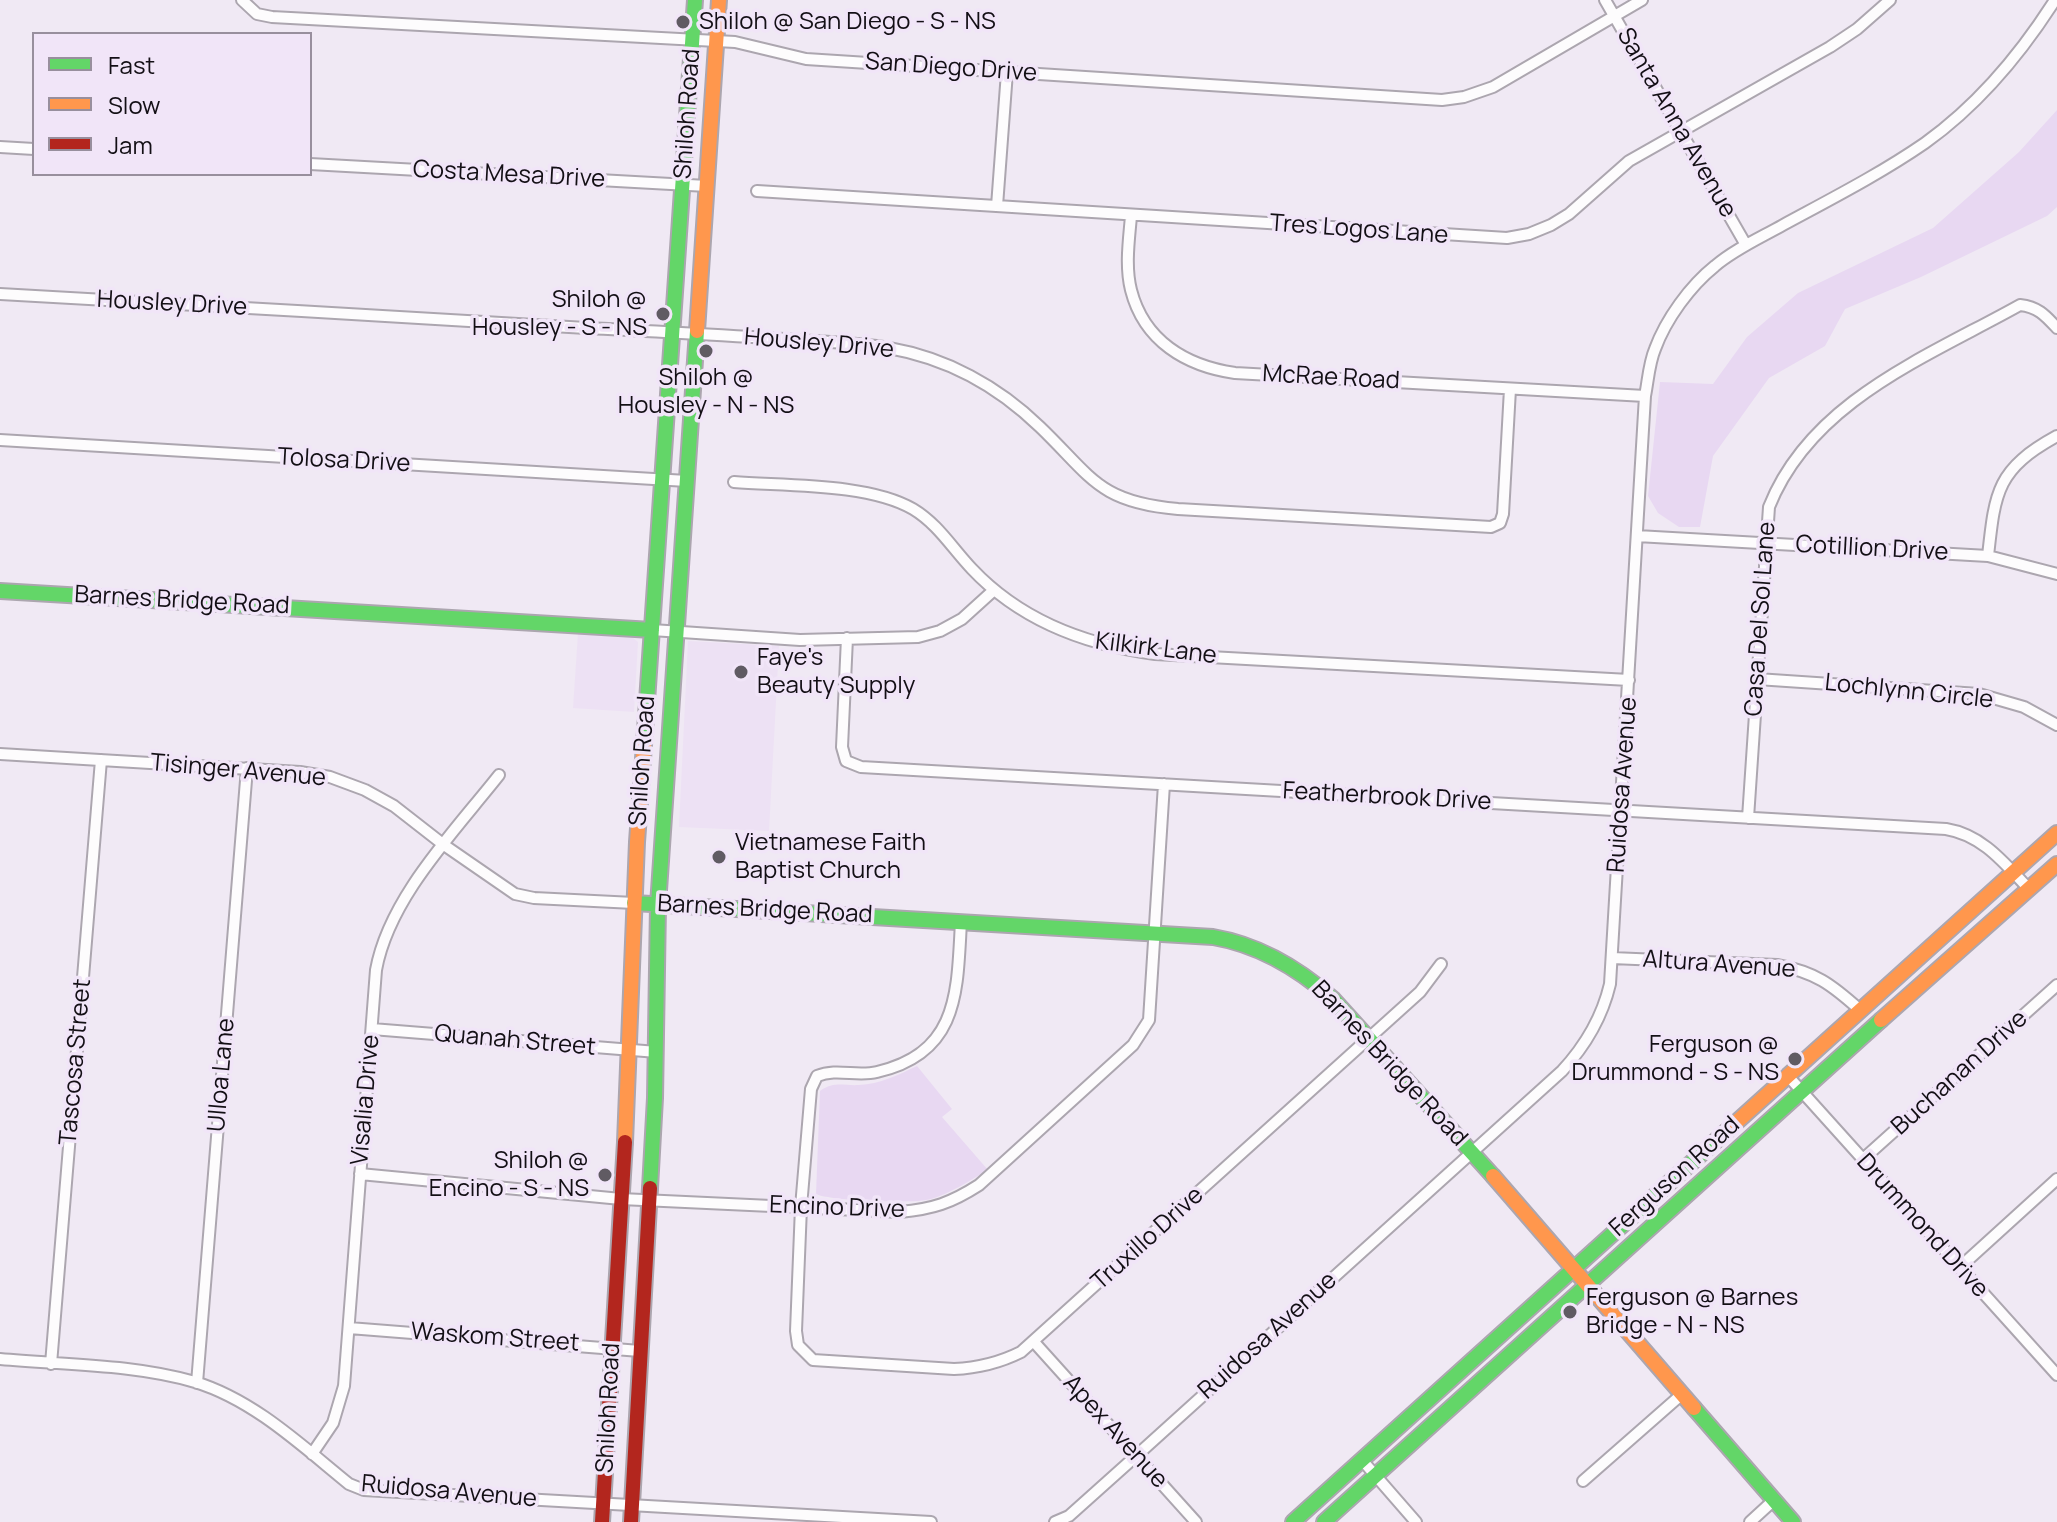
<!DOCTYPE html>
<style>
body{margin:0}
#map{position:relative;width:2057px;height:1522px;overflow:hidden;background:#f0e9f4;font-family:Manrope,sans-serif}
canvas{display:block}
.legend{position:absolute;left:32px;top:32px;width:280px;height:144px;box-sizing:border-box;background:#f1e5f8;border:2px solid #988f9d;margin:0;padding:10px 14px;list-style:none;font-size:24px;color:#130f15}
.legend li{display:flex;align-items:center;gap:16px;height:40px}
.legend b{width:40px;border:2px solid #988f9d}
</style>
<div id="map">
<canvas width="2057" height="1522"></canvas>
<ul class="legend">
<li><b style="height:10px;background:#63d668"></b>Fast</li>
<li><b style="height:10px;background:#ff974d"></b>Slow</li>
<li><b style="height:10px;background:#b3261e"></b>Jam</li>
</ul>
</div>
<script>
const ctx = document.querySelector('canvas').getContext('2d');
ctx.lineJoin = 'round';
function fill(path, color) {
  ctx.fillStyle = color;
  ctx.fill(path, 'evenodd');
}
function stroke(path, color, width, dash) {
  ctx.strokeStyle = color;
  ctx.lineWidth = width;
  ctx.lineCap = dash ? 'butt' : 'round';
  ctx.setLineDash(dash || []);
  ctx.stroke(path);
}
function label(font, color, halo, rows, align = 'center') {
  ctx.font = font + ' Manrope,sans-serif';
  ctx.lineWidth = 7;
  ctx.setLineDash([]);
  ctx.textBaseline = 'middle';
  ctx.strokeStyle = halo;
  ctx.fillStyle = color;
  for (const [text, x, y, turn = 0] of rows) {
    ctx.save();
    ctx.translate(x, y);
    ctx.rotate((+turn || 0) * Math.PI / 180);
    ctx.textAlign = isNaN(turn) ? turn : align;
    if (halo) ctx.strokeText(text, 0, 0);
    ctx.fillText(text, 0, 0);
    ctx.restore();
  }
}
const built = new Path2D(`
 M578 633 632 637 638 642 634 712 573 708Z
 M688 641 779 646 769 831 679 827Z`);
const green = new Path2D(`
 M2057 110V207L2047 216 1921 277 1845 309 1825 346 1769 378 1713 456 1700 527H1679L1658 513 1648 496 1660 382 1713 384 1747 337 1798 293 1933 228 2019 152Z
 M917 1066 952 1109 942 1117 988 1170C969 1181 951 1193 931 1199 916 1204 829 1201 816 1194L820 1091C834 1081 844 1086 859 1085 880 1084 898 1075 917 1066Z`);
const street = new Path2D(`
 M242 0 257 14 272 17 735 42 806 59 1442 100 1464 97 1493 87 1642 0
 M1605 0 1746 245
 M0 147 34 149
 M310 164 707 186
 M757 191 1507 238 1529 234 1551 225 1569 214 1629 161 1830 47 1857 29 1890 0
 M997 206 1007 72
 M1131 216C1129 240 1125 266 1131 290 1144 341 1186 366 1235 373L1645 396
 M0 294C195 305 391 316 586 328 652 331 718 335 784 339 819 342 855 342 889 348 946 358 998 386 1040 427 1092 477 1098 502 1178 509L1491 527 1500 523 1503 514 1510 389
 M0 440 687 481
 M734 482C785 486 868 483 913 509 938 524 952 548 972 569 1021 621 1086 645 1155 654L1629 680
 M1637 536 1988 556 2057 574
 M1988 556C1995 491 1997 469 2057 436
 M652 630 800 640 918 637 940 631 962 619 994 590
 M847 638 842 747 846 761 861 767 1946 829C1983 835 2005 864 2029 889
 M1757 679 1979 694 2024 707 2057 725
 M0 754 300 772 330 777 365 790 394 806 444 845 515 894 534 898 634 903
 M1748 818 1769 507C1811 401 1927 357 2020 305 2038 307 2045 315 2057 328
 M961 922C957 990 960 1053 877 1072 857 1077 837 1068 817 1076L811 1089 801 1207 796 1331 798 1345 813 1360 954 1369C979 1368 999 1363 1021 1352L1420 992 1441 964
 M1612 958 1777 965C1815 972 1831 984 1860 1010
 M372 1029 657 1052
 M1788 1076 2057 1375
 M1862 1160 2057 985
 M360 1174 621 1199 900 1212C933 1209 951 1203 979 1185L1133 1045 1149 1020 1164 784
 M1959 1268 2057 1179
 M349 1328 640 1351
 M1034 1342 1196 1522
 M0 1359C64 1365 133 1364 195 1382 254 1400 302 1446 349 1484L364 1490 931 1522
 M51 1364 101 760
 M197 1383 247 768
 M312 1454 333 1423 344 1386 376 970C389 898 454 832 499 775
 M1362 1460 1416 1522
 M1583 1481 1681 1395
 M1055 1522 1069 1516 1136 1456 1562 1071C1586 1045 1602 1018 1610 984L1645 396C1648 381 1649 363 1655 349 1666 319 1690 286 1715 266 1735 249 1760 238 1783 225 1831 199 1880 174 1925 143 1978 105 2020 55 2055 0
 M1750 1522 1774 1500`);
const fast = new Path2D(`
 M0 591 652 630
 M644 745 695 0
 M634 903 1213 937C1260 945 1298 968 1333 999L1493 1176
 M650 1188 655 1098 658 905 697 331
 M1694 1408 1793 1522
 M1293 1522 1730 1128
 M1324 1522 1881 1020`);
const slow = new Path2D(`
 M697 331 719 0
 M1881 1020 2057 864
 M1730 1128 2057 833
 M625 1142 637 842 644 745
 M1493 1176 1694 1408`);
const jam = new Path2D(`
 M602 1522 625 1142
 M631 1522 650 1188`);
const markers = [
 [683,22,8,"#605b63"],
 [663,314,8,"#605b63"],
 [706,351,8,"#605b63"],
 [741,672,8,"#605b63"],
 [719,857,8,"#605b63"],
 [1795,1059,8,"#605b63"],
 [605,1175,8,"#605b63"],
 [1570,1312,8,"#605b63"]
];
const poiNames = [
 ["Shiloh @ San Diego - S - NS",699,22],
 ["Shiloh @",647,300,"right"],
 ["Housley - S - NS",647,328,"right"],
 ["Shiloh @",706,378,"center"],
 ["Housley - N - NS",706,406,"center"],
 ["Faye's",757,658],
 ["Beauty Supply",757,686],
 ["Vietnamese Faith",735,843],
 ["Baptist Church",735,871],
 ["Ferguson @",1779,1045,"right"],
 ["Drummond - S - NS",1779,1073,"right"],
 ["Shiloh @",589,1161,"right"],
 ["Encino - S - NS",589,1189,"right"],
 ["Ferguson @ Barnes",1586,1298],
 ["Bridge - N - NS",1586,1326]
];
const streetNames = [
 ["San Diego Drive",951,68,4],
 ["Shiloh Road",688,114,-86],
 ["Santa Anna Avenue",1676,123,60],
 ["Costa Mesa Drive",509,175,3],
 ["Tres Logos Lane",1359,230,4],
 ["Housley Drive",172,304,3],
 ["Housley Drive",819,344,5],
 ["McRae Road",1331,378,3],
 ["Tolosa Drive",344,461,3],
 ["Cotillion Drive",1872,549,3],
 ["Barnes Bridge Road",182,601,3],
 ["Casa Del Sol Lane",1761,619,-86],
 ["Kilkirk Lane",1156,649,7],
 ["Lochlynn Circle",1909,692,6],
 ["Shiloh Road",643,761,-86],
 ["Tisinger Avenue",238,771,5],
 ["Ruidosa Avenue",1623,785,-86],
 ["Featherbrook Drive",1387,797,3],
 ["Barnes Bridge Road",765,910,3],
 ["Altura Avenue",1719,965,4],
 ["Quanah Street",515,1041,5],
 ["Tascosa Street",76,1062,-85],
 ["Barnes Bridge Road",1389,1064,47],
 ["Buchanan Drive",1960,1073,-42],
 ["Ulloa Lane",222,1075,-85],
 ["Visalia Drive",366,1100,-85],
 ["Ferguson Road",1675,1177,-42],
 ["Encino Drive",837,1208,2],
 ["Drummond Drive",1922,1226,48],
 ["Truxillo Drive",1148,1239,-42],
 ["Ruidosa Avenue",1268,1336,-42],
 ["Waskom Street",495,1338,4],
 ["Shiloh Road",609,1408,-87],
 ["Apex Avenue",1115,1432,48],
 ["Ruidosa Avenue",449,1492,5]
];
fill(built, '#ede1f4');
fill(green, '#e8d8f2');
stroke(street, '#aca6af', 14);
stroke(fast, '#aca6af', 18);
stroke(slow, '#aca6af', 18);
stroke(jam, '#aca6af', 18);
stroke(street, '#fdfcfd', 10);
stroke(fast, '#63d668', 14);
stroke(slow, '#ff974d', 14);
stroke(jam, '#b3261e', 14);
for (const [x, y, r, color] of markers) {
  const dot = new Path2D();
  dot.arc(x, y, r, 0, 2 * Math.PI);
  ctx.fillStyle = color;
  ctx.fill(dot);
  stroke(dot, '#f1e5f8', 3);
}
label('24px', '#130f15', '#f1e5f8', poiNames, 'left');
label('24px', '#130f15', '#f1e5f8', streetNames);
</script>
